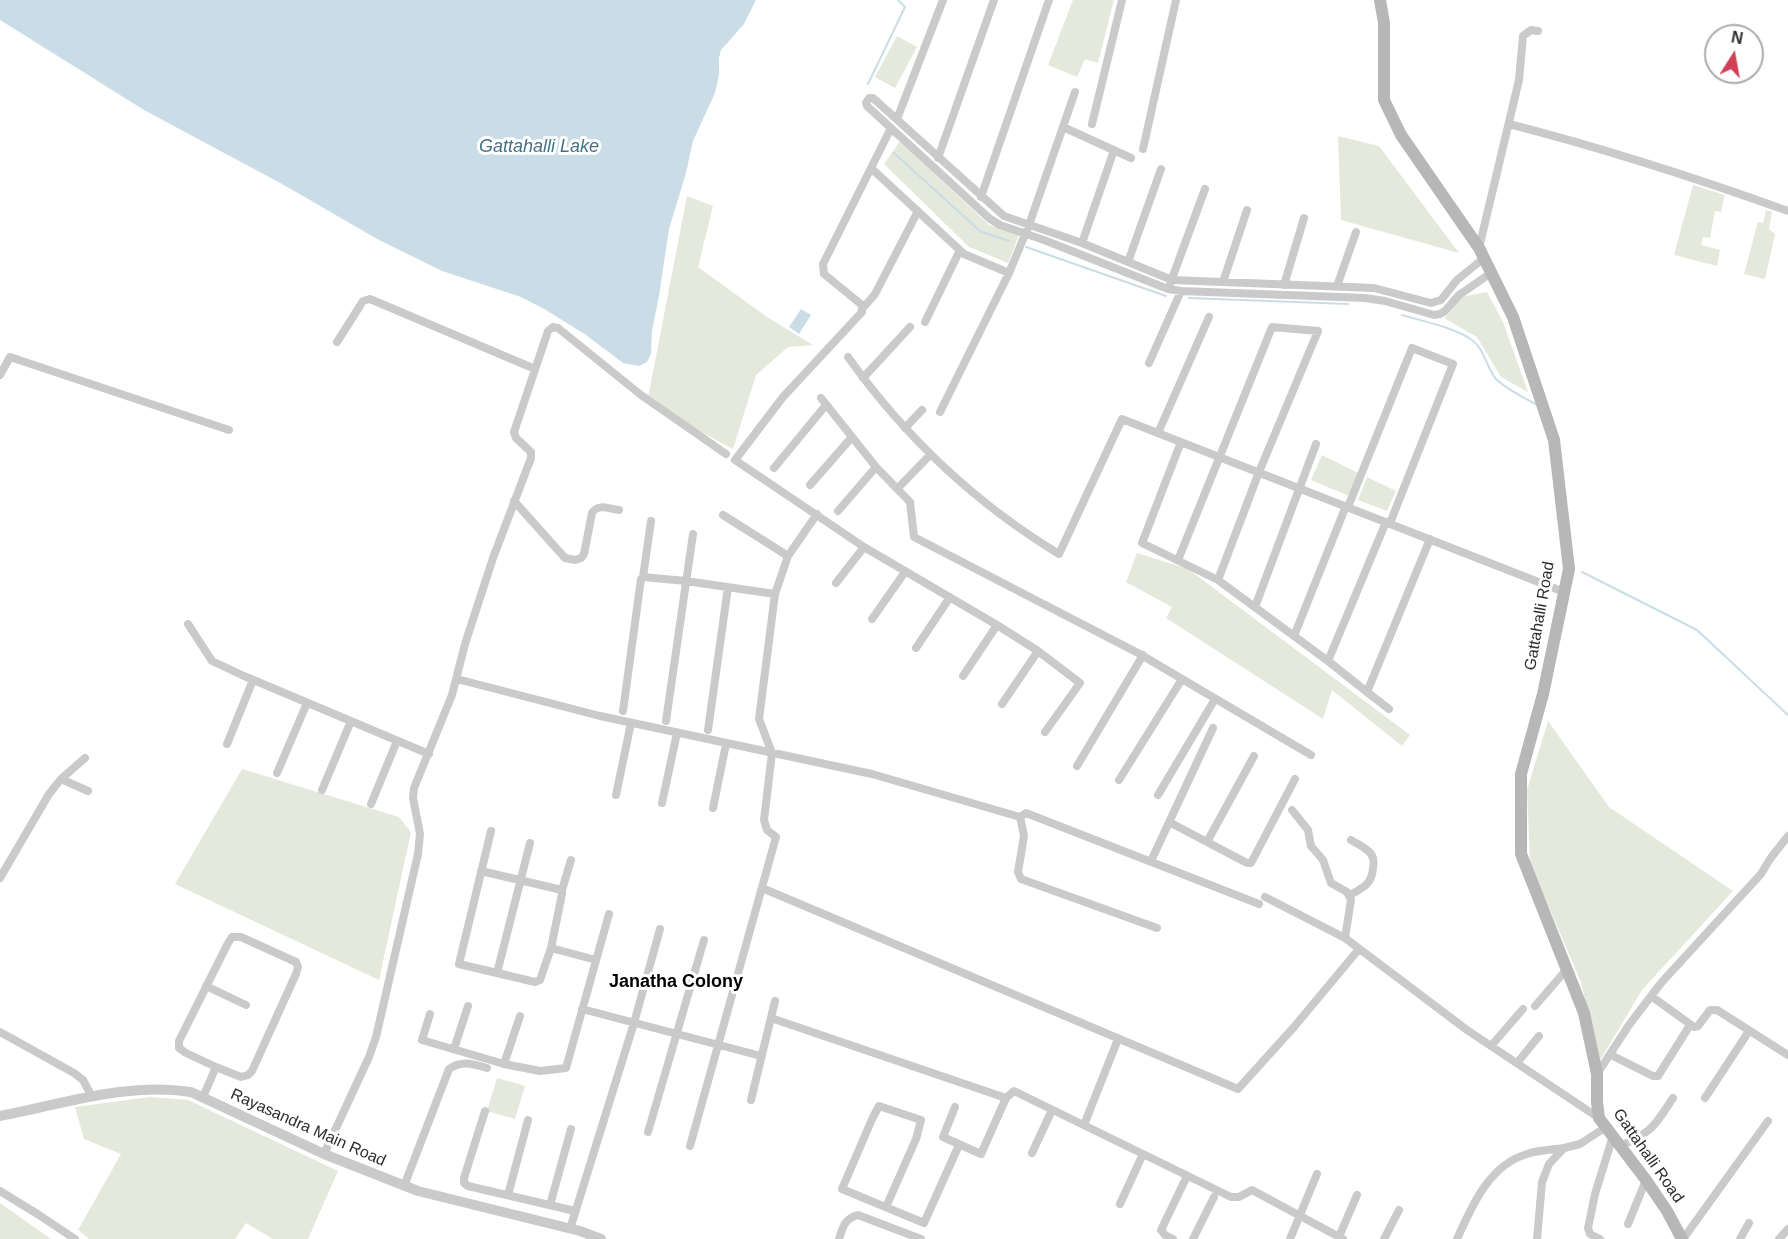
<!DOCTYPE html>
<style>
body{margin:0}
#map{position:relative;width:1788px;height:1239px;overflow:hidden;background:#fff;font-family:Arial,sans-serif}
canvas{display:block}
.north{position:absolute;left:1704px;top:24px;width:60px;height:60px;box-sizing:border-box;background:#fff;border:2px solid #ababab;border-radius:50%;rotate:11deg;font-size:16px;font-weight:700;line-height:24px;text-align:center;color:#2d2d2d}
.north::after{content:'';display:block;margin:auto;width:21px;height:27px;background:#d14156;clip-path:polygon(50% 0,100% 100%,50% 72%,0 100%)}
</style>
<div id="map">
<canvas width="1788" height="1239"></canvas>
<div class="north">N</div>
</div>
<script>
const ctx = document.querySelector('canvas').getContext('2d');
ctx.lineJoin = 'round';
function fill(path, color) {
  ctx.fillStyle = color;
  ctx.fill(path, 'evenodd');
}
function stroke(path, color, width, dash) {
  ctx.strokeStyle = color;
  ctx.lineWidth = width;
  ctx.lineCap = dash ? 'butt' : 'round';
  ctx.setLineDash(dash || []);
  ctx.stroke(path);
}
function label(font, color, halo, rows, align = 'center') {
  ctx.font = font + ' Arial,sans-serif';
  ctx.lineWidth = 6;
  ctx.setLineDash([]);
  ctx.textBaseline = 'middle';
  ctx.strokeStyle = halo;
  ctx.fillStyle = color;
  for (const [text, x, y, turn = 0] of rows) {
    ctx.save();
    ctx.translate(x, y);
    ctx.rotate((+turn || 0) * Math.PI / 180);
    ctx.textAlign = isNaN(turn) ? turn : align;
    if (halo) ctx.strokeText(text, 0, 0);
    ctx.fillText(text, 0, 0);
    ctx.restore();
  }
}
const green = new Path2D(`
 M1073 0H1114L1098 63 1085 59 1077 77 1048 65Z
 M897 36 917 47 895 88 875 77Z
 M1338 136 1379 146 1459 253 1341 220Z
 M900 141 989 225 1019 235 1008 263 969 247 884 164Z
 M1693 185 1725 195 1721 212 1715 211 1710 238 1703 237 1701 245 1720 250 1717 266 1674 255Z
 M687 196 713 206 698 267 767 317 813 345 788 347 756 375 733 449 647 403Z
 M1766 210 1772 212 1769 229 1775 234 1765 279 1744 274 1758 222 1763 223Z
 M1487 292 1503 322 1528 392 1501 377 1477 337 1444 318 1452 310 1460 297Z
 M1322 455 1358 473 1349 496 1311 480Z
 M1367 477 1396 491 1387 511 1358 500Z
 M1137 553 1188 569 1410 735 1402 746 1332 690 1323 719 1166 618 1172 607 1126 582Z
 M1548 721 1609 807 1733 891 1642 990 1599 1062 1581 982 1530 863 1527 790Z
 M242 769 399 817 411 832 379 980 175 884Z
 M497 1078 525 1086 515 1119 487 1111Z
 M150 1097 188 1100 338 1171 308 1239H273L246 1223 235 1239H89L78 1230 121 1154 84 1139 75 1107Z
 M0 1203 51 1239H0Z`);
const water = new Path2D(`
 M0 0H756L744 24 721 50 719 58V75L715 93 693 141 686 173 669 229 659 296 652 331 651 354 647 362 639 366 623 363 586 335 546 310 521 297 442 271 379 240 282 184 144 110 0 20Z
 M801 309 811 315 799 334 789 327Z`);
const stream = new Path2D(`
 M868 84 905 7 898 0
 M894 153 980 231 1009 241
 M1026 247 1166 296
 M1189 298 1348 304
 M1402 315C1422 321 1456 328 1472 340 1484 348 1486 367 1496 379 1506 389 1523 397 1535 404
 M1582 572 1697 630 1788 715`);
const minor = new Path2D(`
 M897 119 943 0
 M1092 124 1122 0
 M1509 124C1603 148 1696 178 1788 211
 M1063 127 1131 158
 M891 128 823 264 824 274 862 305V312L783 397 735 460 864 547 997 625 1038 651 1080 683 1045 732
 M1143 149 1176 0
 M938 158 994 0
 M871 168 964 254 1009 273
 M981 197 1049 0
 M1082 243 1114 150
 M1479 248 1519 80 1523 36 1531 30 1538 31
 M1484 258 1457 280 1441 300 1431 303 1374 288 1172 280 1082 243 1004 216 873 98H869L866 103 867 106 990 219 1000 225 1044 240 1168 289 1181 291 1365 298 1385 301 1434 315 1440 314 1445 311 1459 295 1491 273
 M1128 262 1161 169
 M1223 282 1247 210
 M1170 284 1205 189
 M1284 285 1304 218
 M1337 286 1356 232
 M863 308 875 294 918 211
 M925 322 960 250
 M337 342 363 301 370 299 535 369
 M848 357C905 437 975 503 1059 554L1122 419 1564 592
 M1149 363 1181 291
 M0 375 10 357 229 430
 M863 378 910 327
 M821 398 876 467 910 502 914 537 1138 653 1311 755
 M940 412 1009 273 1029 225 1075 92
 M905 428 922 410
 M1158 433 1209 317
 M1181 442 1142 543 1218 580 1328 661 1386 522
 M774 468 826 405
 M810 485 852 437
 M897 489 930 455
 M514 501 565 558 575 560 581 558 584 554 592 513C598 503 610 509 619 510
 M1348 507 1412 348 1453 364 1390 523
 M838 511 876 467
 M723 515 788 556 817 514
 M1178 560 1272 327 1318 331 1259 472 1218 580
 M643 577 651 521
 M836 583 864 547
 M1255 607 1316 444
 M872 619 905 572
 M188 624 212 661 244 676 429 754
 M1294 636 1346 506
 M916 648 950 597
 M1328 661 1367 692 1430 539
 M963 676 997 625
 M457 679 600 716 872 774 1020 817 1026 813 1259 904
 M1367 692 1389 709
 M1002 704 1038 651
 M623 711 641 579 643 577 686 581 775 594
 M666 721 693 534
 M708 730 728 587
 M227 744 253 680
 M1077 766 1143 655
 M277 773 307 703
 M61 779 85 758
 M1119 780 1182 679
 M322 790 351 721
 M616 795 631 723
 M1158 795 1215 699
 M662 803 677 733
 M371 804 397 741
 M713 808 726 744
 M1292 810 1308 830 1311 846 1323 860 1331 883 1347 892 1351 900 1345 938
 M1020 817 1024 836 1018 872 1021 879 1157 928
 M1169 822 1247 863H1251L1295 779
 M491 831 459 964 535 982 540 980 551 948 596 960
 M1207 842 1254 756
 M1151 861 1213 728
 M481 871 562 890V894L551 948
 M0 878 49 794 61 779 88 791
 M762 888 1238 1089 1294 1027 1359 949
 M562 890 571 860
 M1350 895C1363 888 1372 884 1373 868 1374 863 1374 858 1371 854 1367 848 1357 844 1351 840
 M1265 897 1345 938 1467 1030 1599 1118
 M497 973 530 843
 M206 986 246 1005
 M1651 996 1694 1027 1698 1026 1710 1010H1717L1788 1055
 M1535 1006 1567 969
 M582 1009 761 1056
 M430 1014 422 1040 504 1064 540 1071 566 1068 609 914
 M771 1018 1006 1098 1014 1091 1231 1197H1239L1252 1190 1343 1239
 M0 1032 74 1073 83 1080 91 1095
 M1491 1046 1523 1009
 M454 1049 468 1006
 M1611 1055 1653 1076H1658L1690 1025
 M1517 1063 1539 1036
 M504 1064 520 1016
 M1597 1074 1629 1025 1661 983 1761 874 1770 859 1788 836
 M203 1097 216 1067 186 1053 179 1048V1041L227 945 232 937H241L296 962 298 967 296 974 252 1071 248 1075 241 1077 216 1067
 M1705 1098 1749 1031
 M751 1100 775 1001
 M955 1107 943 1137 981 1154 1006 1098
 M485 1111 464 1178V1183L468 1186 575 1211
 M1084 1125 1118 1039
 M648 1132 704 940
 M690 1146 776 837 767 830 764 820 772 753 759 719 775 594 788 556
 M1620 1146C1651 1133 1655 1126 1673 1098
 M1032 1153 1052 1110
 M324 1154 369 1057 376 1037 418 854 420 834 413 798 414 788 452 695 465 644 493 558 531 458V452L516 438 514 432 548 331 553 327 558 328 641 395 726 454
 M404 1186 449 1069C462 1060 473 1064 487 1068
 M0 1191 39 1215 75 1239
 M508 1195 528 1120
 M1120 1204 1143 1154
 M550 1205 571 1129
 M886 1207 916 1139 921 1120 879 1106 873 1117 842 1189 924 1223 959 1145
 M1628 1224 1646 1180
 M570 1229 634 1023 660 929
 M839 1239C843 1227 844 1219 858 1215L921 1239
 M1173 1239 1165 1235 1161 1230 1187 1176
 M1193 1239 1214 1197
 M1290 1239 1317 1174
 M1338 1239 1357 1195
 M1384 1239 1399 1210
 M1457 1239C1472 1206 1489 1165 1527 1154 1538 1150 1552 1150 1564 1148
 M1537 1239 1542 1182 1549 1164 1564 1148 1580 1144 1606 1127
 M1600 1239 1590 1234 1588 1228 1595 1194 1613 1136
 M1683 1239 1768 1121
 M1740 1239 1749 1223
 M1779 1239 1788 1229`);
const tertiary = new Path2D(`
 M0 1116C63 1104 126 1082 191 1092L324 1154 418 1191 580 1231 601 1239`);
const secondary = new Path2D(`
 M1380 0 1384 23V100L1401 135 1479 248 1513 317 1554 440 1569 569 1543 694 1521 774V854L1584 1013 1597 1074V1102L1599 1118 1646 1180 1667 1211 1682 1239`);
const streetNames = [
 ["Gattahalli Road",1540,616,-80],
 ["Rayasandra Main Road",308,1128,24],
 ["Gattahalli Road",1648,1156,55]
];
const waterNames = [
 ["Gattahalli Lake",539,147]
];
const neighbourhoodNames = [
 ["Janatha Colony",676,982]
];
fill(green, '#e4e9dc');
fill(water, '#cadde7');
stroke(stream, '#cadde7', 2);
stroke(minor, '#cacaca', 8);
stroke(tertiary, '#cacaca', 10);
stroke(secondary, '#b7b7b7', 12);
label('16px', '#2d2d2d', '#fff', streetNames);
label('italic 18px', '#447185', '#fff', waterNames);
label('bold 18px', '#000', '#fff', neighbourhoodNames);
</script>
